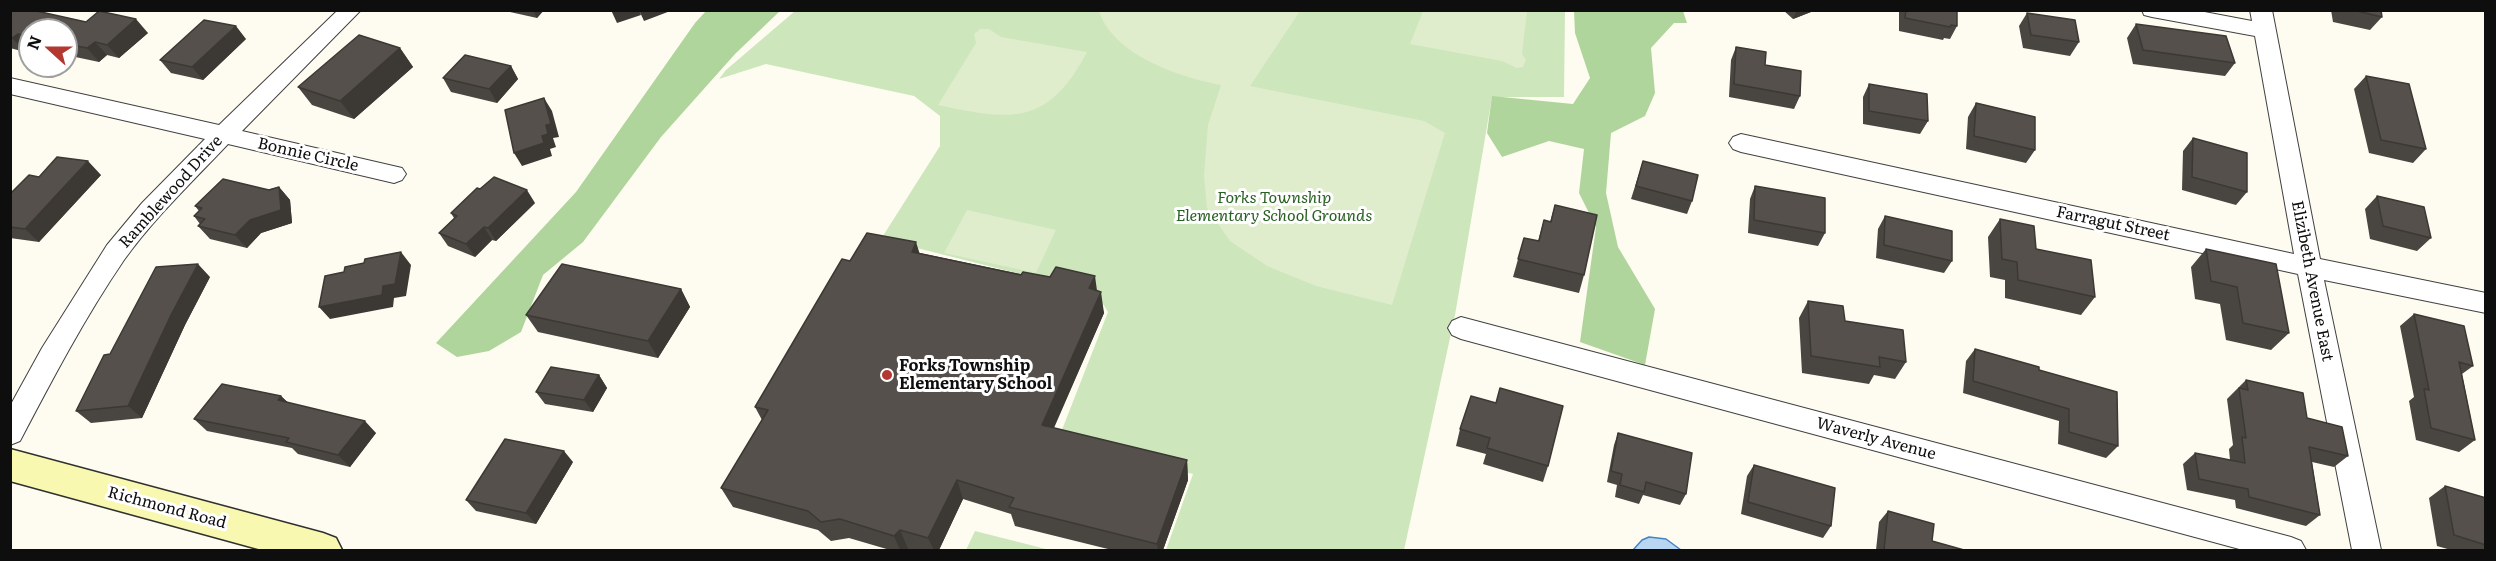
<!DOCTYPE html>
<style>
body{margin:0}
#map{position:relative;width:2496px;height:561px;overflow:hidden;background:#fefcf0;font-family:Literata,serif}
canvas{display:block}
.frame{position:absolute;inset:0;border:12px solid #0e0e0e;pointer-events:none}
.north{position:absolute;left:18px;top:18px;width:60px;height:60px;box-sizing:border-box;background:#fff;border:2px solid #9f9f9f;border-radius:50%;rotate:291deg;font-size:16px;font-weight:700;line-height:24px;text-align:center;color:#0e0e0e}
.north::after{content:'';display:block;margin:auto;width:21px;height:27px;background:#b23831;clip-path:polygon(50% 0,100% 100%,50% 72%,0 100%)}
</style>
<div id="map">
<canvas width="2496" height="561"></canvas>
<div class="frame"></div>
<div class="north">N</div>
</div>
<script>
const ctx = document.querySelector('canvas').getContext('2d');
ctx.lineJoin = 'round';
function fill(path, color) {
  ctx.fillStyle = color;
  ctx.fill(path, 'evenodd');
}
function stroke(path, color, width, dash) {
  ctx.strokeStyle = color;
  ctx.lineWidth = width;
  ctx.lineCap = dash ? 'butt' : 'round';
  ctx.setLineDash(dash || []);
  ctx.stroke(path);
}
function label(font, color, halo, rows, align = 'center') {
  ctx.font = font + ' Literata,serif';
  ctx.lineWidth = 6;
  ctx.setLineDash([]);
  ctx.textBaseline = 'middle';
  ctx.strokeStyle = halo;
  ctx.fillStyle = color;
  for (const [text, x, y, turn = 0] of rows) {
    ctx.save();
    ctx.translate(x, y);
    ctx.rotate((+turn || 0) * Math.PI / 180);
    ctx.textAlign = isNaN(turn) ? turn : align;
    if (halo) ctx.strokeText(text, 0, 0);
    ctx.fillText(text, 0, 0);
    ctx.restore();
  }
}
const green = new Path2D(`
 M795 11H1565L1564 97H1492L1455 315 1404 550H1166L1193 474 1058 440 1108 312 1096 293 881 239 940 146V116L914 96 766 64 719 79 726 70Z
 M975 531 1050 550H966Z`);
const forest = new Path2D(`
 M706 11H780L735 54 661 137 583 242 543 275 521 332 489 351 457 357 436 343 576 192 695 23Z
 M1574 11H1683L1687 23H1674L1651 48 1655 93 1645 116 1611 133 1606 193 1618 247 1655 309 1645 365 1580 342 1596 227 1579 193 1584 149 1549 141 1502 157 1487 133 1492 96 1573 104 1590 78 1575 33Z`);
const pitch = new Path2D(`
 M1099 11H1300L1250 86 1424 121 1445 133 1392 305 1316 286 1267 266 1230 241 1207 208 1204 175 1208 125 1221 85C1179 77 1113 55 1099 11Z
 M1423 11H1527L1522 54 1526 60 1523 67 1517 68 1502 61 1410 44Z
 M980 29H989L1001 37 1087 52C1048 126 1012 121 938 105L976 43 974 34Z
 M967 210 1056 230 1036 273 944 253Z`);
const water = new Path2D(`
 M1649 537 1666 539 1681 550H1633L1642 540Z`);
const street = new Path2D(`
 M338 10H361L242 131 402 168 406 174 402 180 394 183 228 144C193 181 154 218 124 260 85 317 52 380 20 441L10 445V406L42 348 107 245 142 203 205 139 10 94V78L219 125Z
 M2142 10H2194L2252 21 2250 10H2272L2320 259 2486 293V313L2324 280 2381 550H2352L2298 274 1741 152 1733 149 1729 143 1733 137 1741 134 2294 254 2255 36 2152 17 2144 15Z
 M1461 317 2291 537 2301 541 2306 550H2243L1461 339 1452 335 1448 328 1452 321Z`);
const secondary = new Path2D(`
 M10 449 323 533 336 538 342 550H262L10 481Z`);
const wall = new Path2D(`
 M10 10 86 22 148 33 119 58 107 55 99 62 66 55V30H30V48L25 52 10 48Z
 M509 10H544L537 18 510 12Z
 M1783 10H1816L1793 19Z
 M1899 10H1957V26L1950 39 1944 38 1943 40 1899 31Z
 M2331 10H2381L2382 17 2370 30 2333 22Z
 M2027 13 2079 42 2070 56 2023 48 2019 26Z
 M2136 24 2235 63 2225 76 2133 64 2127 38Z
 M246 39 203 80 171 73 160 60Z
 M1736 47 1765 65 1800 96 1794 109 1729 97 1731 60Z
 M400 48 413 67 354 119 312 105 298 87Z
 M511 66 518 79 497 103 451 92 443 78Z
 M2366 76 2426 149 2413 163 2369 153 2354 89Z
 M1869 84 1928 121 1920 134 1863 124V97Z
 M1976 103 2035 150 2026 163 1966 149 1968 117Z
 M2193 138 2247 192 2236 205 2182 190 2183 151Z
 M1643 161 1692 201 1687 214 1631 199Z
 M101 175 39 242 10 238V194L39 177Z
 M1755 186 1825 233 1818 246 1748 233 1750 199Z
 M279 187 290 200 292 223 261 233 247 248 210 239 198 226 200 224 194 216 199 211 195 206Z
 M2377 196 2431 238 2417 251 2370 239 2365 209Z
 M535 203 496 241 492 240 475 257 448 246 439 233 454 218 451 213Z
 M1555 205 1584 275 1579 293 1513 277 1524 238 1538 241 1544 220 1550 222Z
 M1885 216 1952 261 1944 273 1876 258 1878 229Z
 M2000 219 2095 297 2081 315 2005 298V280L1990 277 1988 237Z
 M2206 249 2289 333 2271 350 2226 340 2220 304 2195 299 2191 267Z
 M920 253 1097 290 1104 313 1054 428 1187 460 1188 480 1163 550H1112L1015 526 1011 514 963 499 939 550H915L908 549 906 550H890L849 538 831 541 818 530 733 507 721 488 762 420 755 407 850 261Z
 M210 277 185 325 142 418 91 423 76 411 110 354Z
 M681 289 690 307 658 358 538 332 526 315Z
 M1808 301 1845 321 1906 362 1895 379 1874 375 1869 384 1802 373 1799 318Z
 M2414 314 2473 366 2462 374 2475 440 2459 452 2416 440 2409 401 2414 397 2400 326Z
 M1975 349 2039 370 2118 446 2106 458 2058 444 2059 421 1963 393 1966 361Z
 M599 375 607 388 593 412 545 404 536 392Z
 M2246 380 2307 418 2348 456 2334 467 2312 462 2320 515 2306 526 2236 508 2235 500 2187 490 2183 464 2195 453 2230 460 2229 449 2233 445 2227 399Z
 M281 396 287 402 376 433 350 467 298 454 292 448 207 431 194 419Z
 M1471 396 1548 466 1543 482 1483 464 1486 454 1456 446 1460 429Z
 M1618 433 1686 494 1680 505 1643 495 1639 504 1615 497 1617 485 1607 482 1614 445Z
 M573 462 536 524 476 511 466 500Z
 M1754 465 1831 526 1823 538 1741 514 1747 476Z
 M2445 486 2486 498V550H2451L2437 546 2429 498Z
 M1888 511 1932 541 1964 550H1876L1879 522Z`);
const shadedWall = new Path2D(`
 M533 10H544L537 18Z
 M611 10H639L641 15 617 23Z
 M639 10H673L644 21Z
 M1797 10H1816L1793 19Z
 M136 19 148 33 119 58 107 45Z
 M236 26 246 39 203 80 192 67Z
 M18 34 30 46V48L25 52 12 38Z
 M95 42 107 55 99 62 87 48Z
 M400 48 413 67 354 119 340 101Z
 M511 66 518 79 497 103 489 89Z
 M544 98 552 111 559 137 553 138 556 147 550 149 552 156 522 166 514 153 542 136 546 125Z
 M88 161 101 175 39 242 25 229Z
 M279 187 290 200 292 223 261 233 247 248 235 235Z
 M527 190 535 203 496 241 488 228Z
 M484 227 492 240 475 257 466 244Z
 M916 242 923 264 912 252Z
 M401 252 411 265 406 296 394 298 393 307 330 319 319 307 383 286Z
 M198 264 210 277 185 325 142 418 128 406 172 313Z
 M1095 276 1098 298 1089 288Z
 M681 289 690 307 658 358 648 341Z
 M1101 292 1104 313 1046 445 1042 425Z
 M599 375 607 388 593 412 584 400Z
 M281 396 294 408 278 400Z
 M365 421 376 433 350 467 338 455Z
 M564 451 573 462 536 524 526 513Z
 M1187 460 1188 480 1163 550H1158L1157 544Z
 M957 480 963 499 939 550H934L928 538Z
 M900 530 908 549 906 550H900L894 536Z`);
const building = new Path2D(`
 M10 10H32L86 22 99 11 136 19 107 45 95 42 87 48 66 44V30H30V36L18 34 12 38H10Z
 M1906 10H1957V26L1951 25 1950 27 1905 18Z
 M2353 10H2381L2382 17Z
 M2027 13 2075 20 2079 42 2031 35Z
 M204 20 236 26 192 67 160 60Z
 M2136 24 2226 36 2235 63 2143 50Z
 M359 35 400 48 340 101 298 87Z
 M1736 47 1766 52 1765 65 1801 71 1800 96 1734 84Z
 M465 55 511 66 489 89 443 78Z
 M2366 76 2409 84 2426 149 2381 140Z
 M1869 84 1927 94 1928 121 1869 111Z
 M544 98 551 124 546 125 548 134 542 136 544 143 514 153 505 110Z
 M1976 103 2035 117V150L1974 136Z
 M2193 138 2247 153V192L2192 177Z
 M57 157 88 161 25 229 10 227V194L29 175 39 177Z
 M1643 161 1698 175 1692 201 1636 186Z
 M494 177 527 190 488 228 484 227 466 244 439 233 457 216 451 213 477 188 480 189Z
 M223 179 269 190 279 187 281 210 250 220 235 235 198 226 205 219 194 216 202 208 195 206Z
 M1755 186 1825 198V233L1754 220Z
 M2377 196 2424 207 2431 238 2383 226Z
 M1555 205 1597 215 1584 275 1518 259 1524 238 1539 241 1544 220 1551 222Z
 M1885 216 1952 231V261L1884 245Z
 M2000 219 2034 226 2036 249 2091 260 2095 297 2018 280 2017 262 2002 259Z
 M867 233 916 242 912 252 1021 275 1023 272 1050 277 1056 267 1095 276 1089 288 1101 292 1042 425 1187 460 1157 544 1009 507 1014 498 957 480 928 538 900 530 894 536 840 519 821 522 808 511 721 488 768 410 755 407 842 259 850 261Z
 M2206 249 2276 264 2289 333 2243 323 2237 287 2211 281Z
 M401 252 395 284 383 286 382 295 319 307 325 276 344 272 345 267 364 263 365 259Z
 M198 264 172 313 128 406 76 411 104 355 110 354 156 267Z
 M562 264 681 289 648 341 526 315Z
 M1808 301 1843 306 1845 321 1903 330 1906 362 1879 357 1880 367 1811 356Z
 M2414 314 2464 326 2473 366 2459 362 2475 440 2431 428 2424 389 2429 390Z
 M1975 349 2039 367V370L2117 392 2118 446 2069 432V409L1973 381Z
 M551 367 599 375 584 400 536 392Z
 M2246 380 2303 393 2307 418 2342 427 2348 456 2309 447 2320 515 2249 497 2248 489 2199 479 2195 453 2245 463 2242 437 2246 438 2239 388 2248 390Z
 M222 384 281 396 278 400 365 421 338 455 286 442 289 438 194 419Z
 M1500 388 1563 406 1548 466 1487 448 1490 438 1460 429 1471 396 1496 403Z
 M1618 433 1692 453 1686 494 1646 482 1644 492 1620 485 1622 474 1611 471Z
 M505 439 564 451 526 513 466 500Z
 M1754 465 1835 488 1831 526 1748 502Z
 M2445 486 2486 498V545L2454 535Z
 M1888 511 1934 524 1932 541 1964 550H1884Z`);
const markers = [
 [887,375,6,"#b23831"]
];
const streetNames = [
 ["Bonnie Circle",308,155,13],
 ["Ramblewood Drive",171,192,-48],
 ["Farragut Street",2113,224,12],
 ["Elizibeth Avenue East",2312,281,79],
 ["Waverly Avenue",1876,439,15],
 ["Richmond Road",167,508,15]
];
const parkNames = [
 ["Forks Township",1274,198],
 ["Elementary School Grounds",1274,216]
];
const poiNames = [
 ["Forks Township",899,366],
 ["Elementary School",899,384]
];
fill(green, '#cde6bc');
fill(forest, '#b0d59c');
fill(pitch, '#dfedcd');
fill(water, '#b8d6f1');
stroke(water, '#4583c2', 1.5);
stroke(street, '#414141', 2);
stroke(secondary, '#303030', 3);
fill(street, '#fff');
fill(secondary, '#f8f8b0');
fill(wall, '#494540');
fill(shadedWall, '#3c3834');
fill(building, '#55504b');
stroke(building, '#3c3834', 1.5);
for (const [x, y, r, color] of markers) {
  const dot = new Path2D();
  dot.arc(x, y, r, 0, 2 * Math.PI);
  ctx.fillStyle = color;
  ctx.fill(dot);
  stroke(dot, '#fff', 2);
}
label('16px', '#0e0e0e', '#fff', streetNames);
label('italic 16px', '#296023', '#fff', parkNames);
label('bold 16px', '#0e0e0e', '#fff', poiNames, 'left');
</script>
